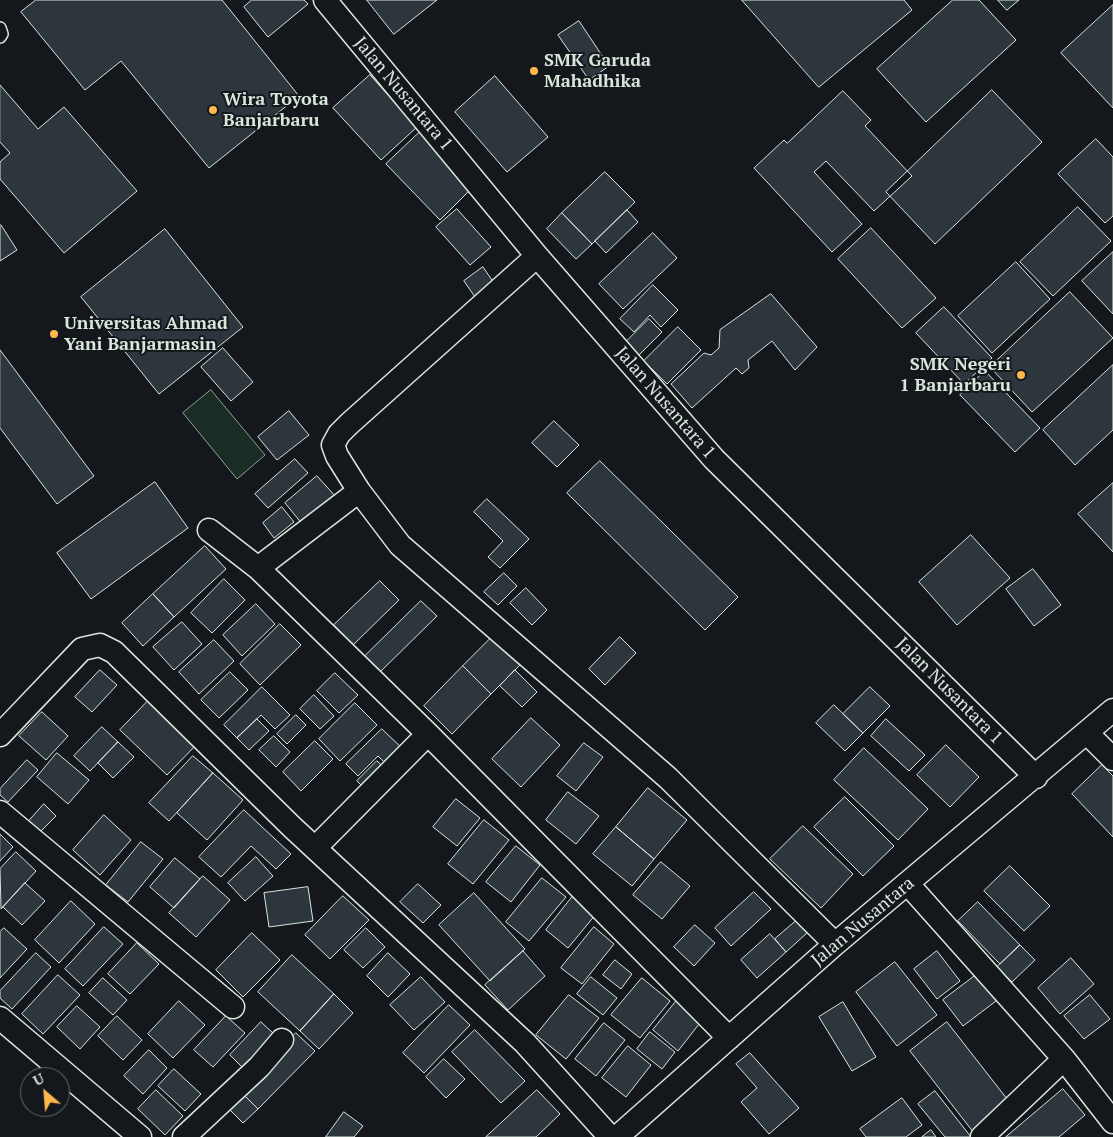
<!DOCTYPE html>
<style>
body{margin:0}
#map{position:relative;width:1113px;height:1137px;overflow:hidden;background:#14181c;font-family:"PT Serif",serif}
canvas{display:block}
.north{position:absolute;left:20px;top:1067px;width:50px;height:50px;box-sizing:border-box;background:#14181c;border:1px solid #626a69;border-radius:50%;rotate:333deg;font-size:14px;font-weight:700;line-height:20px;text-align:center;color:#d8e6dc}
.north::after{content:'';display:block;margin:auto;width:18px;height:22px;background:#ffb74d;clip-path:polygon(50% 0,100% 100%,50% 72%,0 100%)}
</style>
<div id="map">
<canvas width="1113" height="1137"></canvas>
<div class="north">U</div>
</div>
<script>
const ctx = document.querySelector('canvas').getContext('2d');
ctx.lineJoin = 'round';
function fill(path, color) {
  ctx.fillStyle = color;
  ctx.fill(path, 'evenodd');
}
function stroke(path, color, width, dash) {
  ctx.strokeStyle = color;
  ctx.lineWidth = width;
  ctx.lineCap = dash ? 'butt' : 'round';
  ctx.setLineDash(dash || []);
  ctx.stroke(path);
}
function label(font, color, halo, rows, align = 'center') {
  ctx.font = font + ' "PT Serif",serif';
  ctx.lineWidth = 4;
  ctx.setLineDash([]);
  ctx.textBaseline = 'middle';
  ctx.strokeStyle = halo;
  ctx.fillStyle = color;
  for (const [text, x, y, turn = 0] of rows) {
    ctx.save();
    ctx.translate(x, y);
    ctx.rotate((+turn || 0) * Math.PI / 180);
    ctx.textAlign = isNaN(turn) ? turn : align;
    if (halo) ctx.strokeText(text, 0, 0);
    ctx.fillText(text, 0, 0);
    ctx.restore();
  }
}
const green = new Path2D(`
 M211 390 265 455 237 479 183 413Z`);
const building = new Path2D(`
 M36 0H222L299 96 209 168 121 61 85 90 21 12Z
 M252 0H304L308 4 268 37 244 7Z
 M367 0H437L394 34Z
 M742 0H904L912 10 819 87Z
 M953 0H979L1016 40 926 122 877 69Z
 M998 0H1019L1007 10Z
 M1113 5V108L1061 53Z
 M579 21 609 66 589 80 558 35Z
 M370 75 417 127 381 160 333 108Z
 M495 76 548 137 507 172 455 112Z
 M0 85 38 129 64 107 137 191 64 253 0 179V162L10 153 0 142Z
 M992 90 1042 142 935 244 886 192Z
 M843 91 871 120 865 126 912 176 874 211 826 161 814 172 862 224 832 252 754 168 784 140 787 143Z
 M420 132 473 187 440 220 386 164Z
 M1096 139 1113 157V216L1105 223 1058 174Z
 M605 172 635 202 592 244 562 213Z
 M1078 207 1111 241 1053 296 1020 262Z
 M457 209 491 247 470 265 436 227Z
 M627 210 638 222 606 253 595 241Z
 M562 213 592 244 576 259 547 229Z
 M1 225 17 250 0 261V226Z
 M871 228 936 298 902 328 838 259Z
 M165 229 243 327 159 394 81 297Z
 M653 233 677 258 623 309 599 284Z
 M1113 252V314L1082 281Z
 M1016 262 1050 299 992 353 958 316Z
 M483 267 494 283 475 297 464 281Z
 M653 285 678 310 661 327 650 315 634 332 620 319Z
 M1070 292 1113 338 1032 412 990 367Z
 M771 294 817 347 795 370 772 341 748 360 749 368 742 374 736 368 692 408 671 384 704 353 711 355 719 348 720 330Z
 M944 307 992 358 964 384 916 333Z
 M649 319 662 332 635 359 622 346Z
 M678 327 701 350 667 384 644 361Z
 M223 348 253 382 231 401 201 367Z
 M0 350 94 476 57 504 0 428Z
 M1113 365V430L1075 465 1043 430Z
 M985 371 1040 428 1015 452 960 395Z
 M289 411 309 435 277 460 258 437Z
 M554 421 579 445 557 467 532 443Z
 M295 459 308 473 268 508 255 494Z
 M600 461 738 597 705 630 567 493Z
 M317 476 336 497 303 525 285 503Z
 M155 482 188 528 91 599 57 553Z
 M1113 483V552L1078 514Z
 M487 499 529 539 500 568 488 557 503 541 474 512Z
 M282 507 294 522 274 538 263 523Z
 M971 535 1010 578 957 625 919 582Z
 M205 546 226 569 174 617 153 594Z
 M1033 569 1061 605 1034 626 1006 589Z
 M504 573 517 586 498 605 484 592Z
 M224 579 245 600 212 633 191 613Z
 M380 581 399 600 353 645 334 625Z
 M526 588 547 610 532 625 510 603Z
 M153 594 174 617 143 646 122 623Z
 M421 601 437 616 375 677 360 661Z
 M256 604 275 624 242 656 223 635Z
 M182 622 202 644 174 670 153 647Z
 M280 624 301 645 260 685 240 664Z
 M492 637 520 665 491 694 463 666Z
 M620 637 636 653 605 685 589 669Z
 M214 640 234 661 199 694 179 672Z
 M463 666 491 694 452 734 424 706Z
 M100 670 117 685 92 712 75 697Z
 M515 670 537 692 522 707 500 686Z
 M230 672 248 690 219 718 201 700Z
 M335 673 358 695 339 713 317 691Z
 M262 687 290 715 275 729 261 715 237 738 224 725Z
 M870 687 890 706 863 733 843 714Z
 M314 695 334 716 320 729 300 709Z
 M149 700 196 745 167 775 120 730Z
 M355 703 377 725 340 761 319 739Z
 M834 705 863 733 845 751 816 723Z
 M42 712 68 736 46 760 19 736Z
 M296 715 306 725 287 744 277 734Z
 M531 718 560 745 521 787 492 759Z
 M257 719 269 731 249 750 237 738Z
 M886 719 925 755 909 771 871 736Z
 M102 727 118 742 90 771 74 756Z
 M382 729 406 752 390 768 378 756 358 776 346 764Z
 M274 736 290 752 276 767 259 750Z
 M315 741 333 759 301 791 283 772Z
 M118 742 134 757 113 778 98 763Z
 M584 743 603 757 576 791 557 776Z
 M946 745 979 777 950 807 917 775Z
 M864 748 928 809 898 840 834 780Z
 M57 753 89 780 68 804 37 777Z
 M193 756 213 773 169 821 149 803Z
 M27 760 38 770 8 802 0 795V789Z
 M377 761 387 770 366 790 357 781Z
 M1102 765 1113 776V837L1072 794Z
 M213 773 243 800 207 840 177 813Z
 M648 788 687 820 654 859 616 827Z
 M568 792 599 816 576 844 546 820Z
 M845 797 894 846 863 876 814 827Z
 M456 799 480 818 457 846 433 827Z
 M44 804 56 816 40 832 29 821Z
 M244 810 291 854 276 869 251 846 221 877 199 857Z
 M104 815 131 840 100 875 73 850Z
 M484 820 509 840 473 884 448 864Z
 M803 826 853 874 821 908 770 859Z
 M616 827 654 859 632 886 593 854Z
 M0 834 13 847 0 861Z
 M141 842 163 859 128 902 106 885Z
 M516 846 540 865 511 902 486 882Z
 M16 852 36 871 1 909 0 869Z
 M256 857 273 876 245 901 228 883Z
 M175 858 200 879 174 908 150 887Z
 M661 862 690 886 662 919 633 895Z
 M1010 866 1050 906 1024 931 984 891Z
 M203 876 230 900 196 937 169 913Z
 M542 878 566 897 529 941 506 922Z
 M25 883 45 901 22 925 3 907Z
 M418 884 441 905 423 923 400 902Z
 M308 887 313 921 269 927 264 893Z
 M754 892 771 909 731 946 715 928Z
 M474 893 525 949 490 981 439 925Z
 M343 896 369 920 330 959 305 935Z
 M573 896 596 914 568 948 546 930Z
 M71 901 95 924 59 963 35 940Z
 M978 902 1020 945 1000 964 958 921Z
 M796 921 807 933 786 952 775 939Z
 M695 925 715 943 694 966 674 947Z
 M104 927 123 944 83 986 65 969Z
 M594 927 614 944 582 984 561 968Z
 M4 928 27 949 0 978V932Z
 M366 928 385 947 363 968 344 950Z
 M252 933 280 960 243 997 216 970Z
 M770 934 786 952 757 978 741 960Z
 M137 943 159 964 130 994 108 974Z
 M1020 945 1035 960 1012 982 997 967Z
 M523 951 545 976 508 1010 485 985Z
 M937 951 960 981 937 999 914 969Z
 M36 953 51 967 12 1009 0 998V991Z
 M388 953 410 974 388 997 367 976Z
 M292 955 334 994 300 1031 258 992Z
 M1071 958 1094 984 1060 1014 1038 988Z
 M615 960 632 974 621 989 603 975Z
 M895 962 937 1015 897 1046 856 992Z
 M980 972 1000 998 963 1026 943 1000Z
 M58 975 80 995 43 1034 22 1014Z
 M421 977 445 1002 414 1030 390 1005Z
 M591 977 617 998 603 1015 577 994Z
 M103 978 127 1000 113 1015 89 993Z
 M642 978 670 1001 640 1038 611 1015Z
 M334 994 353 1013 319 1049 300 1031Z
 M569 995 599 1018 566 1059 536 1035Z
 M1090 995 1110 1019 1084 1039 1064 1016Z
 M678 999 703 1019 678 1051 653 1030Z
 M179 1001 205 1025 173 1058 148 1034Z
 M843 1002 876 1057 852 1071 819 1017Z
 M449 1005 470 1025 424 1073 403 1053Z
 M77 1006 100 1027 80 1049 57 1027Z
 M117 1016 142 1040 123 1060 98 1036Z
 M226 1016 245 1033 213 1067 194 1050Z
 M261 1022 274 1034 243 1068 230 1055Z
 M947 1022 1011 1104 974 1133 910 1051Z
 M604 1023 625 1040 596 1076 575 1059Z
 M475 1030 525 1081 501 1103 452 1052Z
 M650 1032 675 1052 662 1069 637 1049Z
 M296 1033 315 1051 258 1109 239 1090Z
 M628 1046 651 1065 626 1097 602 1078Z
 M149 1050 167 1068 143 1094 124 1076Z
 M750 1053 799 1108 769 1134 741 1102 757 1088 736 1064Z
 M444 1059 465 1079 446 1098 426 1077Z
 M174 1069 201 1094 185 1111 158 1086Z
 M1063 1089 1085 1115 1059 1137H1006Z
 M156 1090 183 1116 165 1135 138 1109Z
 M239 1090 258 1109 243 1123 224 1104Z
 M537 1090 560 1114 536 1137H486Z
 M935 1091 971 1137H945L918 1104Z
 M902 1098 922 1125 906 1137H866L860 1129Z
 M344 1112 363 1126 354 1137H326Z
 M931 1130 936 1137H922Z`);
const service = new Path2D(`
 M0 28 2 34 0 37`);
const minor = new Path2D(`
 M325 0 537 256 714 459 1036 777
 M537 256 349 424 339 434 333 445 337 456 359 491 400 545 668 778 835 944
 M209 530 258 568 428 734 729 1038
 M258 568 359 491
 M1087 733 1113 759
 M0 735 82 649 100 645 114 652 292 827 525 1043 610 1137
 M0 812 233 1007
 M315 848 428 734
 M908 884 1064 1059 1113 1122
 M0 1018 140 1137
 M184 1137 259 1067 282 1040
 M617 1137 835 944 1113 710
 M982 1137 1064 1059`);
const markers = [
 [534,71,5,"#ffb74d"],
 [213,110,5,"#ffb74d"],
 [54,334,5,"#ffb74d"],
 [1021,375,5,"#ffb74d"]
];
const poiNames = [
 ["SMK Garuda",544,61],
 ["Mahadhika",544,82],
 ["Wira Toyota",223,100],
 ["Banjarbaru",223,121],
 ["Universitas Ahmad",64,324],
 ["Yani Banjarmasin",64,345],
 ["SMK Negeri",1011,365,"right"],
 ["1 Banjarbaru",1011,386,"right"]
];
const streetNames = [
 ["Jalan Nusantara 1",403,94,50],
 ["Jalan Nusantara 1",665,403,49],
 ["Jalan Nusantara 1",949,691,45],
 ["Jalan Nusantara",863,922,-40]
];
fill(green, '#1a2d24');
stroke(green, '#939e99', 1);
fill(building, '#2c363c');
stroke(building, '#d8e6dc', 1);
stroke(service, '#d8e6dc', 14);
stroke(minor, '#d8e6dc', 25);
stroke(service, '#14181c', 11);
stroke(minor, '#14181c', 22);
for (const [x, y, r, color] of markers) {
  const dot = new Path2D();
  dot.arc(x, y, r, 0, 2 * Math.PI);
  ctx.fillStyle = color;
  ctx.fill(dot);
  stroke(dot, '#14181c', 2);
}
label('bold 18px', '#d8e6dc', '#14181c', poiNames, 'left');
label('18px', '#d8e6dc', '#14181c', streetNames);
</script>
